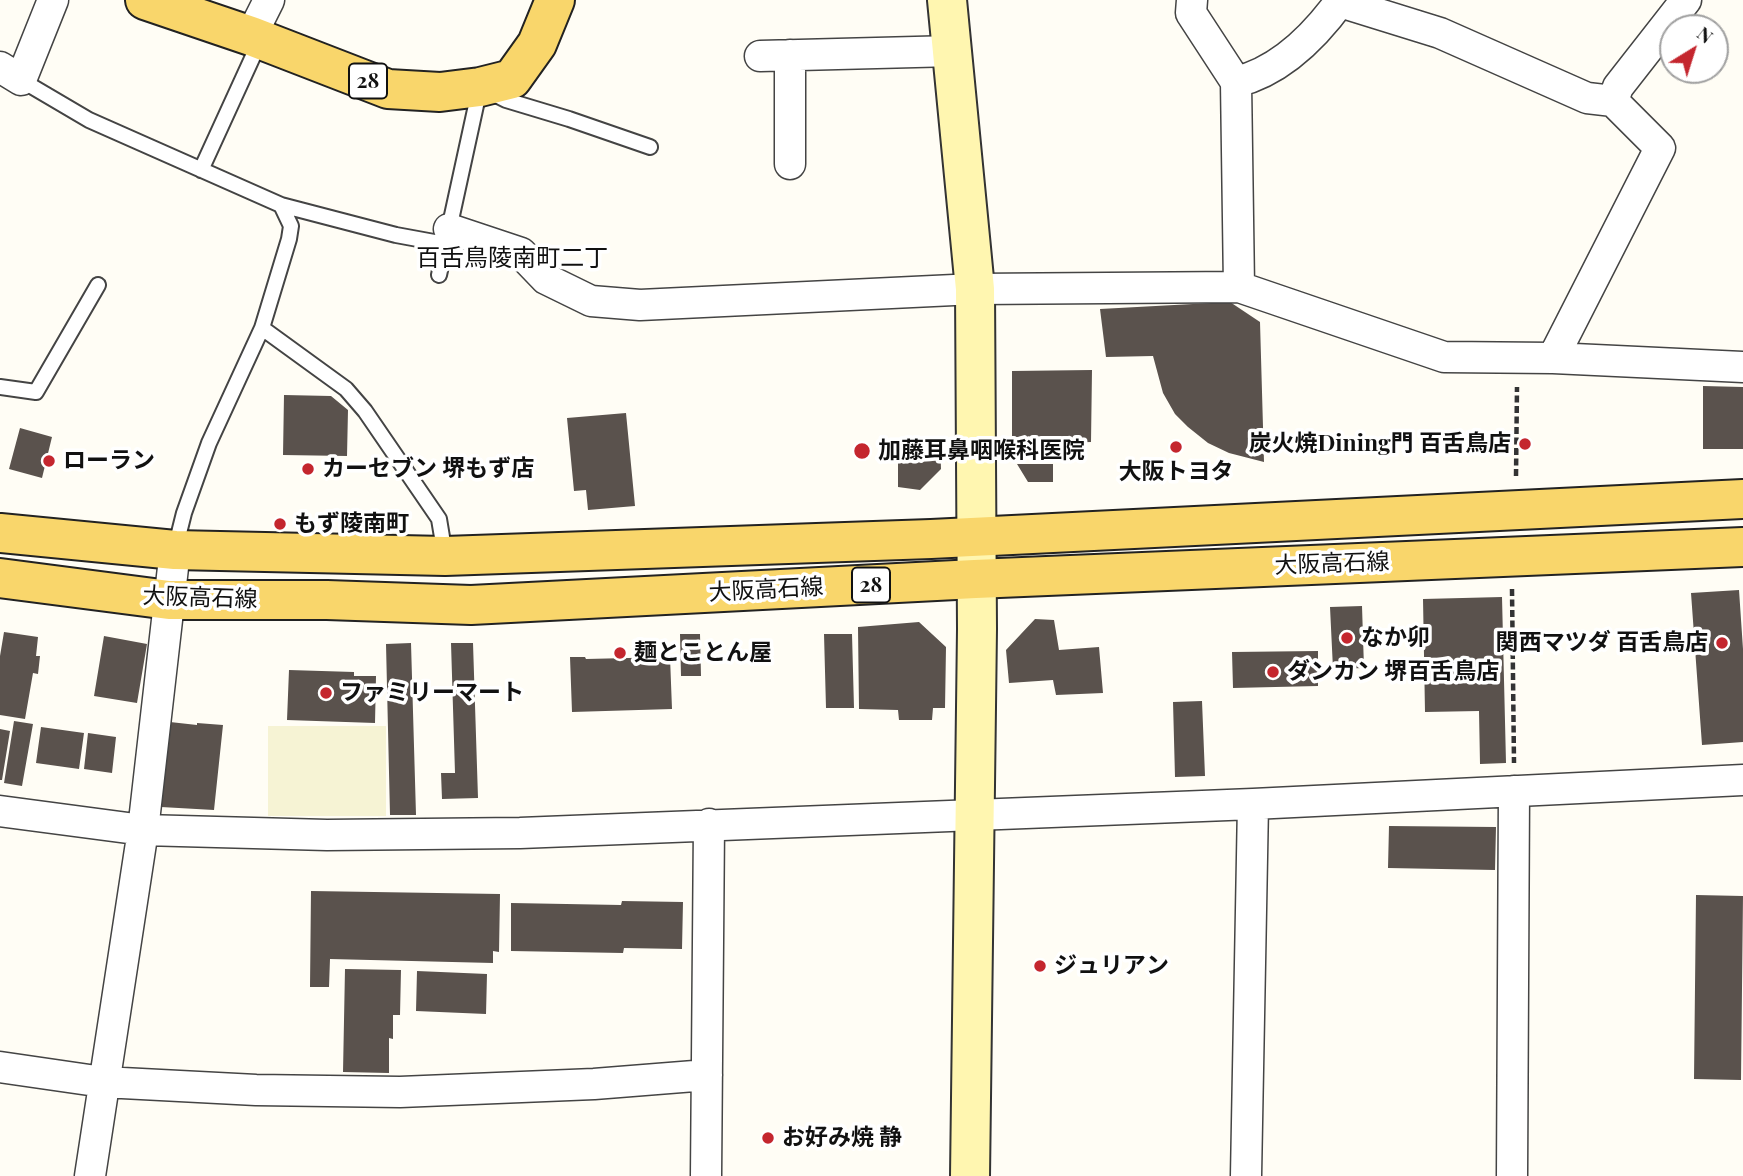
<!DOCTYPE html>
<meta charset="utf-8">
<style>
body{margin:0}
#map{position:relative;width:1743px;height:1176px;overflow:hidden;background:#fffdf5;font-family:"Playfair Display",serif}
canvas{display:block}
.north{position:absolute;left:1659px;top:14px;width:70px;height:70px;box-sizing:border-box;background:#fff;border:2px solid #a0a0a0;border-radius:50%;rotate:38deg;font-size:19px;font-weight:700;line-height:28px;text-align:center;color:#111}
.north::after{content:'';display:block;margin:auto;width:24px;height:32px;background:#c4262e;clip-path:polygon(50% 0,100% 100%,50% 72%,0 100%)}
</style>
<div id="map">
<canvas width="1743" height="1176"></canvas>
<div class="north">N</div>
</div>
<script>
const ctx = document.querySelector('canvas').getContext('2d');
ctx.lineJoin = 'round';
function fill(path, color) {
  ctx.fillStyle = color;
  ctx.fill(path, 'evenodd');
}
function stroke(path, color, width, dash) {
  ctx.strokeStyle = color;
  ctx.lineWidth = width;
  ctx.lineCap = dash ? 'butt' : 'round';
  ctx.setLineDash(dash || []);
  ctx.stroke(path);
}
function label(font, color, halo, rows, align = 'center') {
  ctx.font = font + ' "Playfair Display","Noto Sans JP",serif';
  ctx.lineWidth = 7;
  ctx.setLineDash([]);
  ctx.textBaseline = 'middle';
  ctx.strokeStyle = halo;
  ctx.fillStyle = color;
  for (const [text, x, y, turn = 0] of rows) {
    ctx.save();
    ctx.translate(x, y);
    ctx.rotate((+turn || 0) * Math.PI / 180);
    ctx.textAlign = isNaN(turn) ? turn : align;
    if (halo) ctx.strokeText(text, 0, 0);
    ctx.fillText(text, 0, 0);
    ctx.restore();
  }
}
const farmland = new Path2D(`
 M268 726H386V816H268Z`);
const building = new Path2D(`
 M1230 302 1260 322 1264 462 1229 453 1208 443 1188 427 1175 414 1163 393 1153 356 1106 357 1100 309Z
 M1092 370 1091 442 1063 443 1064 458 1012 456V371Z
 M1703 386 1743 387V449H1703Z
 M284 395 331 396 348 410 347 456 283 455Z
 M626 413 635 506 588 510 586 490 574 491 567 418Z
 M20 428 52 437 42 478 9 469Z
 M940 439 941 469 920 490 898 487V442Z
 M1017 464H1053V482H1028Z
 M1739 590 1743 649V742L1702 745 1691 593Z
 M1502 597 1506 763 1480 764 1479 711 1425 712 1423 599Z
 M1362 606 1364 668 1333 669 1330 607Z
 M1035 619 1054 620 1059 650 1099 647 1103 693 1056 695 1053 680 1009 683 1006 650Z
 M919 622 946 647 945 708H933L932 720H899L898 710 859 709 858 627Z
 M4 632 38 637 36 656H40L38 674 33 673 25 719 0 715V656Z
 M680 634H700L701 676H681Z
 M824 634H852L854 708H826Z
 M104 636 147 644 137 703 94 696Z
 M411 643 416 815H390L386 644Z
 M451 643H473L478 798 442 799 441 773H455Z
 M1318 651V686L1233 688 1232 652Z
 M570 657H585L586 659 670 657 672 709 572 712Z
 M289 670 354 672V676H376L375 723 287 720Z
 M1202 701 1205 776 1175 777 1173 702Z
 M14 721 33 724 22 786 4 783Z
 M170 722 197 725V723L223 725 214 810 161 807Z
 M41 727 84 733 79 769 36 763Z
 M0 729 10 731 2 780H0Z
 M88 733 116 737 112 773 84 769Z
 M1389 826 1496 827 1495 870 1388 868Z
 M311 891 500 894 499 952 493 951V963L330 959 329 987H310Z
 M1696 895 1743 896 1741 1080 1694 1079Z
 M622 901 683 902 682 949 624 948 623 953 511 951V903L621 905Z
 M345 969 401 970 400 1015H393V1039L389 1038V1073L343 1072Z
 M417 971 487 974 486 1014 416 1011Z`);
const path = new Path2D(`
 M1516 476 1517 387
 M1512 589 1514 763`);
const lane = new Path2D(`
 M21 80 89 120 281 205 291 226 289 239 262 328 346 389 365 411 439 519 445 555
 M201 170 260 41
 M281 205 396 235 445 244
 M439 275 480 87 506 100 569 119 650 147
 M0 387 36 392 98 285
 M175 549 184 513 209 443 262 328`);
const street = new Path2D(`
 M1192 0 1191 13 1236 82 1239 287
 M1340 2 1440 33 1587 98 1613 101 1660 148 1553 358
 M251 36 269 0
 M790 55V164
 M760 56 954 51
 M0 67 21 80 53 0
 M1236 82C1281 71 1315 36 1341 0
 M1613 101 1618 87 1686 0
 M449 229 521 253 546 279 591 301 640 305 975 289 1239 287 1444 357 1553 358 1743 367
 M0 811 143 830 327 835 520 833 1253 804 1743 780
 M0 1067 103 1082 256 1090 400 1092 594 1084 707 1075
 M90 1176 143 830 175 550
 M706 1176 709 824
 M1246 1176 1253 804
 M1512 1176 1514 791`);
const secondary = new Path2D(`
 M947 0 975 289 977 629 970 1176`);
const primary = new Path2D(`
 M145 0 251 36 388 89 440 92 480 87 512 79 537 44 555 0
 M0 533 175 550 445 556 931 539 1743 499
 M0 578 169 600H327L471 605 975 579 1743 547`);
const markers = [
 [1525,444,7,"#c4262e"],
 [1176,447,7,"#c4262e"],
 [862,451,9,"#c4262e"],
 [49,461,7,"#c4262e"],
 [308,469,7,"#c4262e"],
 [280,524,7,"#c4262e"],
 [1347,638,7,"#c4262e"],
 [1722,643,7,"#c4262e"],
 [620,653,7,"#c4262e"],
 [1273,672,7,"#c4262e"],
 [326,693,7,"#c4262e"],
 [1040,966,7,"#c4262e"],
 [768,1138,7,"#c4262e"]
];
const shields = [
 [368,81,38],
 [871,585,38]
];
const shieldNames = [
 ["28",368,81],
 ["28",871,585]
];
const poiNames = [
 ["炭火焼Dining門 百舌鳥店",1511,444,"right"],
 ["加藤耳鼻咽喉科医院",878,451],
 ["ローラン",63,461],
 ["カーセブン 堺もず店",322,469],
 ["大阪トヨタ",1176,472,"center"],
 ["もず陵南町",294,524],
 ["なか卯",1361,638],
 ["関西マツダ 百舌鳥店",1708,643,"right"],
 ["麺とことん屋",634,653],
 ["ダンカン 堺百舌鳥店",1287,672],
 ["ファミリーマート",340,693],
 ["ジュリアン",1054,966],
 ["お好み焼 静",782,1138]
];
const streetNames = [
 ["大阪高石線",1332,564,-2],
 ["大阪高石線",766,590,-3],
 ["大阪高石線",200,598,2]
];
const neighbourhoodNames = [
 ["百舌鳥陵南町二丁",512,259]
];
fill(farmland, '#f6f3d4');
fill(building, '#5a524d');
stroke(lane, '#444', 18);
stroke(street, '#444', 33);
stroke(secondary, '#333', 42);
stroke(primary, '#222', 42);
stroke(path, '#333', 4.5, [7, 3.5]);
stroke(lane, '#fff', 14);
stroke(street, '#fff', 30);
stroke(secondary, '#fff6b0', 38);
stroke(primary, '#f9d66b', 38);
for (const [x, y, r, color] of markers) {
  const dot = new Path2D();
  dot.arc(x, y, r, 0, 2 * Math.PI);
  ctx.fillStyle = color;
  ctx.fill(dot);
  stroke(dot, '#fff', 2.5);
}
for (const [x, y, w] of shields) {
  const box = new Path2D();
  box.roundRect(x - w / 2, y - 17.5, w, 35, 5);
  ctx.fillStyle = '#fff';
  ctx.fill(box);
  stroke(box, '#111', 2);
}
label('bold 21px', '#111', null, shieldNames);
label('bold 23px', '#111', '#fff', poiNames, 'left');
label('23px', '#111', '#fff', streetNames);
label('24px', '#111', '#fff', neighbourhoodNames);
</script>
